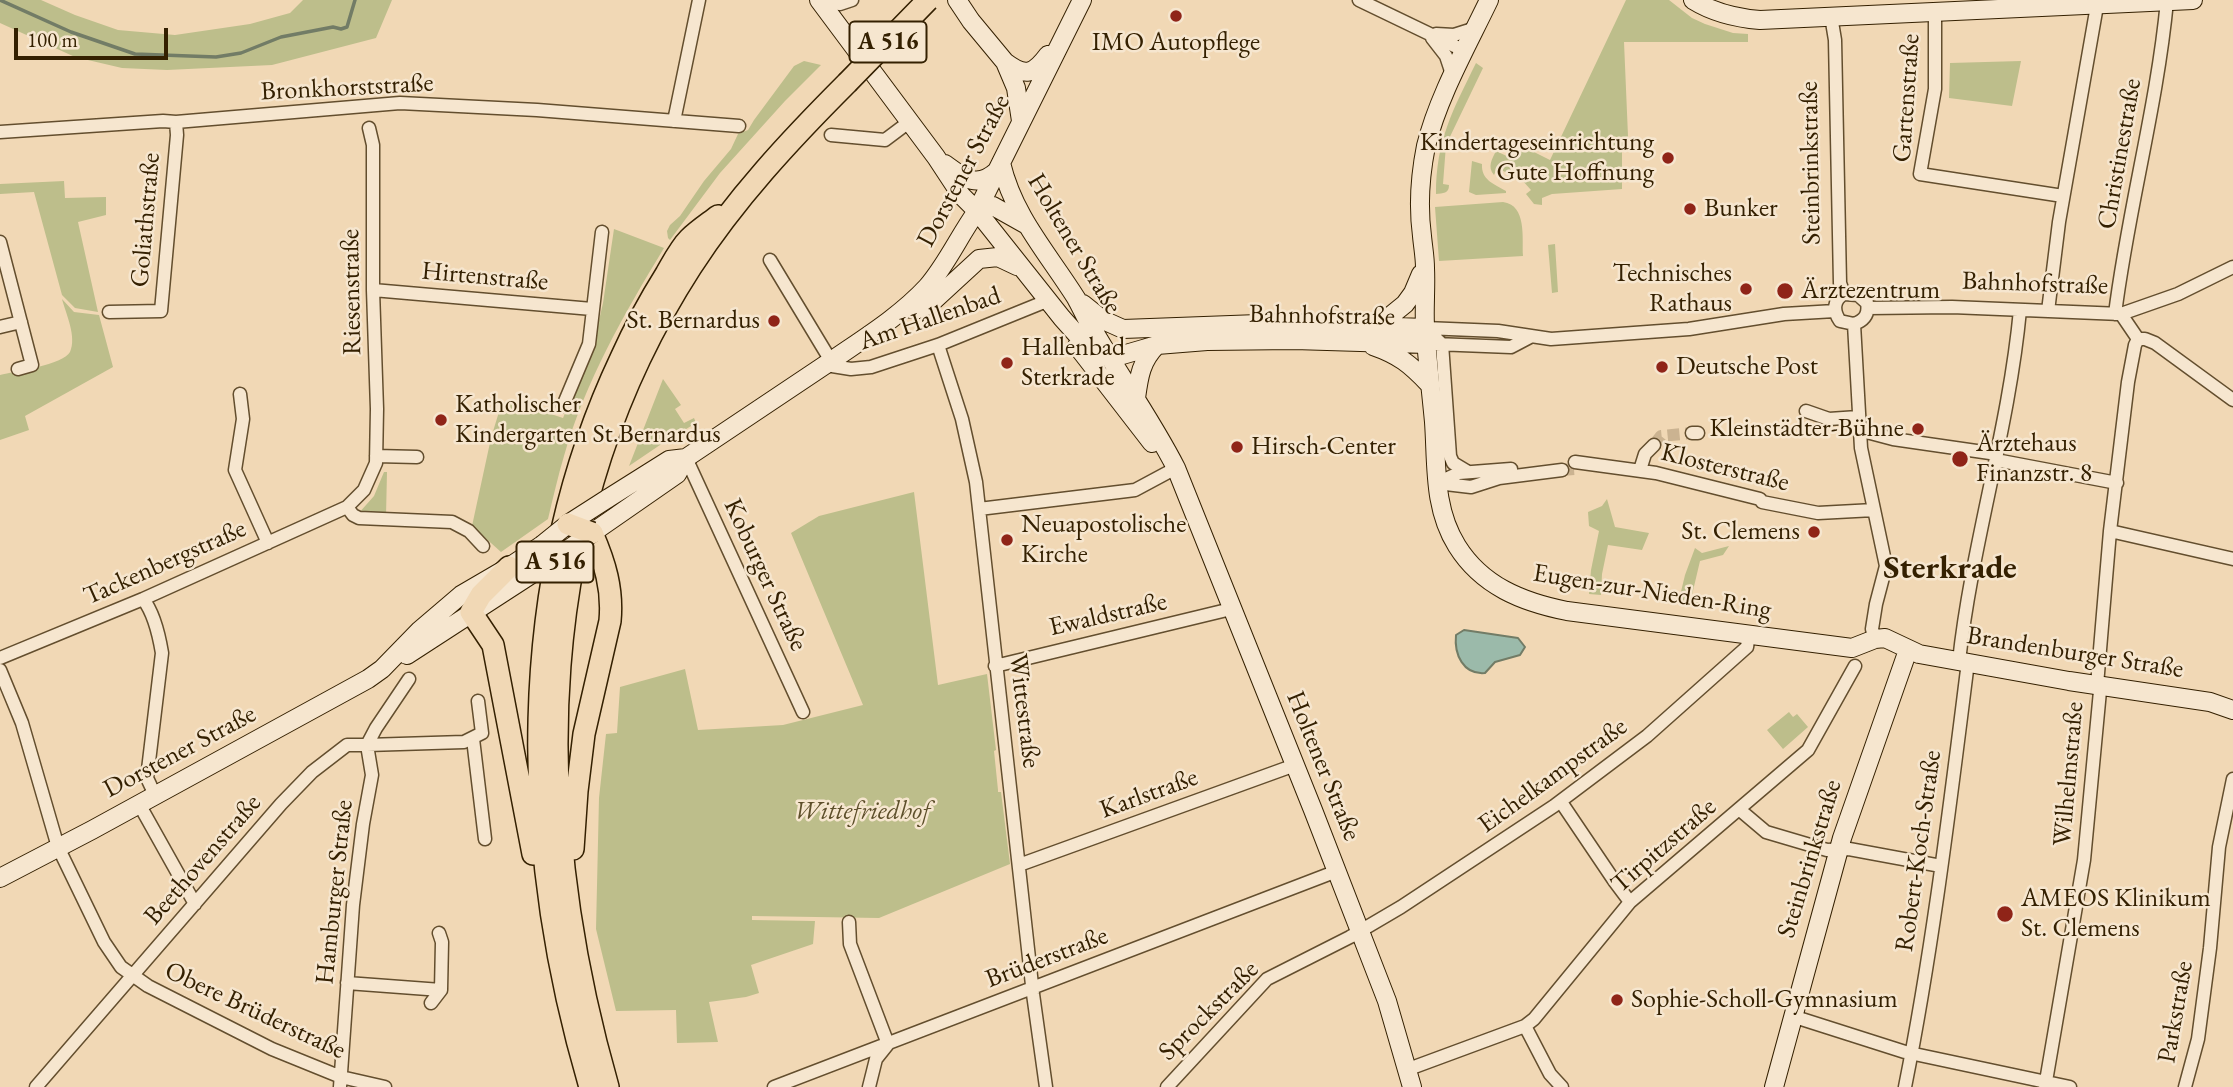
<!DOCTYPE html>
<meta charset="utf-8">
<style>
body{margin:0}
#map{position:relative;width:2233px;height:1087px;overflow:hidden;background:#f1d8b5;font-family:"EB Garamond",serif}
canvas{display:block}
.scale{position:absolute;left:14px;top:28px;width:154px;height:32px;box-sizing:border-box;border:4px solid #342001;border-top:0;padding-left:9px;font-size:21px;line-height:24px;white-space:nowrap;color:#342001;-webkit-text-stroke:5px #f6e6cf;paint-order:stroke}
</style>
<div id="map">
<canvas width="2233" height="1087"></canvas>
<div class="scale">100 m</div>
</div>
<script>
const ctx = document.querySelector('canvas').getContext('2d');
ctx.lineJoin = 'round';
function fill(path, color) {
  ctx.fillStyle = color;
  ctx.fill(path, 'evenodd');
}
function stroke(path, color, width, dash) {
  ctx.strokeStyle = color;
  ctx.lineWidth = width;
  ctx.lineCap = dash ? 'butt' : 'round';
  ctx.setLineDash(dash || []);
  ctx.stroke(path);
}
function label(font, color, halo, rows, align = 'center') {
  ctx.font = font + ' "EB Garamond",serif';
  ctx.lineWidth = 5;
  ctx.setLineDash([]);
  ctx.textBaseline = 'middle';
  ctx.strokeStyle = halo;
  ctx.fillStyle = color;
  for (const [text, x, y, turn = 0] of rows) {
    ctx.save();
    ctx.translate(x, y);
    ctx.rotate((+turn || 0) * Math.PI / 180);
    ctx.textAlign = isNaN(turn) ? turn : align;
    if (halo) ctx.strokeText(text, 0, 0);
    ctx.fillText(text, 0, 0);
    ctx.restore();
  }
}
const green = new Path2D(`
 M0 0H41L75 15 118 30 175 35 250 24 290 13 303 0H392L376 38 272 65 167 70 122 68 75 57 0 23Z
 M1626 0H1669L1692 18 1705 24 1733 33 1748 34V42H1624L1628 136 1622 149V189L1552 194 1542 198V205L1534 204 1526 194 1531 190 1522 180 1497 168 1494 175C1487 167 1492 159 1496 151L1513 159 1520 145 1550 160Z
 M804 61 821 65 785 101 720 173 670 240 668 238 667 231 670 225 680 216 704 181 731 149 738 134 748 130 754 120 794 66Z
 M2021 61 2012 106 1949 98 1950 63Z
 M1476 63 1483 68 1446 145 1443 184 1449 185C1449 194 1443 193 1436 194 1436 140 1453 110 1476 63Z
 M1472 161 1482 164C1481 180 1494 184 1506 191V193L1476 195 1469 192Z
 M64 181 65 198 106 197V215L78 222 98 312 75 308 62 295 34 192 0 194V184Z
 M1503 202C1527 205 1522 238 1523 256L1439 261 1435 207Z
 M614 229 664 248C624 314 585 382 564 456 558 476 553 498 548 519L501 552 472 526 491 438 502 402 530 407 563 418 592 351 603 303Z
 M1555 244 1558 292 1552 293 1548 245Z
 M62 299 74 312 99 315 113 367 25 416 29 430 0 440V375C15 371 63 365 70 352 77 337 66 314 62 299Z
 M663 379 681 405 675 409 684 423 694 418 696 423 660 445 629 466Z
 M384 472H387L386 516 358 514 374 496Z
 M914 492 938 685 987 674 996 750 994 751 998 790V792H1001L1010 864 879 918 752 916V920L815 921 813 944 751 965 759 993 746 997 709 1002 718 1042 677 1043 676 1010 616 1011 596 929 599 798 606 734 617 733 620 687 685 669 698 730 783 725 863 705 791 533 819 516Z
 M1607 499 1615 527 1649 533 1642 550 1608 545 1602 574 1601 595 1589 594 1591 570 1599 531 1589 526 1588 512 1602 506Z
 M1729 546 1723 555 1700 561 1692 595 1705 598 1704 608 1678 604 1685 575 1695 548 1702 553Z
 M1789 712 1793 717 1797 714 1808 727 1783 749 1767 730Z`);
const water = new Path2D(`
 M1464 630 1518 638 1525 647 1520 655 1495 662 1485 673C1463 675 1454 654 1456 635Z`);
const stream = new Path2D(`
 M0 0 71 32 135 54 216 57 241 53 281 37 333 27 341 29 347 27 355 0`);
const streetTunnel = new Path2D(`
 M1654 445 1661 436 1692 433
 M1562 470 1575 469`);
const street = new Path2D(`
 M1359 0 1465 51
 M821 3 840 4 852 0
 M1935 11V89L1920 174 2063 196
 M1831 16 1835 40 1840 283 1844 294C1833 300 1833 311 1840 321L1854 324 1861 448 1886 566 1876 604 1872 629 1875 639
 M1436 34 1454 35 1476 28
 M1432 38 1446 56 1453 77
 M674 121 699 0
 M0 132 163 121 176 122 400 103 537 110 739 126
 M831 135 885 140 909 122
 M0 242 32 365 18 369
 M770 260 831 361
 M373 290 592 309
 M1844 294 1858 295 1867 303C1869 314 1865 320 1854 324
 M1868 308 1952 307 2121 314 2178 294 2233 267
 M2048 311 2059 222 2098 0
 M109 312 161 311 177 135 176 122
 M2115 314C2128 209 2157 107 2167 1
 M2121 314 2138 339
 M0 327 21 322
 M1425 328 1498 331 1551 339 1689 329 1784 314 1835 311
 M1425 328 1442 344 1450 456 1453 463 1468 472
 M2138 339H2145L2155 343 2233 400
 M1435 344 1511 347 1530 337
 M938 345 962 419 976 482 1033 994 1046 1087
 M826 365 851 369 871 367 938 345 1049 300
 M240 394 243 419 235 470 268 543
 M563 406 589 344 602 232
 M1806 411 1829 419 1858 417
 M1859 430 1893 439 1997 454
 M1692 433H1698
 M376 456 417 457
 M686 458 803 712
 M1996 460 2117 483
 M1575 462 1656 473 1760 499 1762 502 1818 513 1874 510
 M1640 470 1645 454 1654 445
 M1437 483 1471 487 1499 478 1562 470
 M1437 483 1459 473 1511 469
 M347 507 353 515 359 518 452 522 469 531 483 546
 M979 509 1127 491 1135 490 1176 468
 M2110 531 2233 559
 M143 599C154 613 159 635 162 653L147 778 155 795
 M0 658 143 599 347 507 364 490 376 463 377 409 373 290V145L369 128
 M1959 661C1972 543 2009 428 2020 310
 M995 666 1231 609
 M0 670 22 723 58 847 104 942 121 967 148 986 272 1049 341 1077 385 1087
 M473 739 485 839
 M1561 802 1615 882 1630 902
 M139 804 195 904
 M1740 810 1766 832 1827 850 1849 849 1941 866
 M1019 865 1295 765
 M849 922 850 944 888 1044
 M347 983 441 990
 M431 1003 441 990 442 942 439 933
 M1792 1016 1905 1052 2070 1087
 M1525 1026 1550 1074 1562 1087
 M1406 1070 1525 1026 1534 1019 1630 902 1808 750 1855 666
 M36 1087 281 804 312 772 347 745H367L376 728 409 679
 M340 1087 353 905 363 824 372 775 367 745 464 742 482 733 478 701
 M774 1087 1337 871
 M869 1087 876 1059 888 1044
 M1167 1087 1267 979 1350 937 1401 907 1554 806 1647 736 1747 647 1749 634
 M1905 1087C1933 947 1950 804 1968 662
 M2045 1087 2084 860 2100 691 2097 685 2110 531 2128 382 2135 345 2138 339
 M2185 1087 2198 1039 2210 948 2219 847 2233 779`);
const secondary = new Path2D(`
 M819 0 936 157 961 195 977 211 1062 318 1088 347 1100 355 1112 358 1157 345 1207 341 1294 340 1427 344
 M957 0 971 21 1005 62 1016 88 1021 121
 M1489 0C1467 46 1438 97 1426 146 1420 176 1418 206 1422 236 1423 247 1425 257 1425 268 1426 288 1424 307 1425 326 1427 358 1431 390 1434 422 1437 464 1433 508 1457 546 1482 586 1522 602 1567 611L1852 648 1875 639 1885 638 1919 654 2069 681 2210 702 2233 710
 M1693 0C1714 13 1735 18 1760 20L2193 0
 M1005 62C1025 77 1033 75 1048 55
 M1001 163C1014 217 1047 252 1076 298 1080 305 1084 314 1088 321 1116 371 1150 417 1176 468L1313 810 1387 1001 1412 1087
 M945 164C963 177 976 190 997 171
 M977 211 993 206 1025 224
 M1083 304 1103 320 1123 329 1285 323 1425 328
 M905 308 918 309 929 305 979 259 998 257 1017 266
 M1378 326 1405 304 1413 293 1421 274
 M1077 346 1152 443
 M1373 346C1399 355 1410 364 1429 384
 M1136 398C1139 376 1141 361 1157 345
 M607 499 669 460 686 458
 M592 533 677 474 686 458C735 425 785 392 834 359 866 337 900 316 927 287 947 264 959 236 977 211L1082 0
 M407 655 538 570
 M0 878 92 830 368 679 382 669 420 630 461 595 509 567 542 545
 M1774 1087 1842 838 1908 650`);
const highway = new Path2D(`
 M509 567 481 595 471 612 493 645 533 854
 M573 849 577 791 584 734 610 621C613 589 605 563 592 533
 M590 1087C520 850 514 584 621 358 634 329 649 301 666 274 673 262 680 248 689 239 698 230 709 223 718 216
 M608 1087C529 810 531 515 691 267 735 199 790 140 847 83`);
const secondaryBridge = new Path2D(`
 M542 545 568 524 607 499
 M538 570 592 533`);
const highwayBridge = new Path2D(`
 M847 83 928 0
 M568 524 592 533`);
const markers = [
 [1176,16,7,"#8f2418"],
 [1668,158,7,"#8f2418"],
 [1690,209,7,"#8f2418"],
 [1746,289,7,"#8f2418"],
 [1785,291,9,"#8f2418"],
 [774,321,7,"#8f2418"],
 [1007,363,7,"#8f2418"],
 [1662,367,7,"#8f2418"],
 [441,420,7,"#8f2418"],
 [1918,429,7,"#8f2418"],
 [1237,447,7,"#8f2418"],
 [1960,459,9,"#8f2418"],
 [1814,532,7,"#8f2418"],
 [1007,540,7,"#8f2418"],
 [2005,914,9,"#8f2418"],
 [1617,1000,7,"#8f2418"]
];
const shields = [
 [888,42,77],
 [555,562,77]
];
const shieldNames = [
 ["A 516",888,42],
 ["A 516",555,562]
];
const poiNames = [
 ["IMO Autopflege",1176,43,"center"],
 ["Kindertageseinrichtung",1654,143,"right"],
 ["Gute Hoffnung",1654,173,"right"],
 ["Bunker",1704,209],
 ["Technisches",1732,274,"right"],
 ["Rathaus",1732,304,"right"],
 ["Ärztezentrum",1801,291],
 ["St. Bernardus",760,321,"right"],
 ["Hallenbad",1021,348],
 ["Sterkrade",1021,378],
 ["Deutsche Post",1676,367],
 ["Katholischer",455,405],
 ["Kindergarten St.Bernardus",455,435],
 ["Kleinstädter-Bühne",1904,429,"right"],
 ["Ärztehaus",1976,444],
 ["Finanzstr. 8",1976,474],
 ["Hirsch-Center",1251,447],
 ["Neuapostolische",1021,525],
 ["Kirche",1021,555],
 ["St. Clemens",1800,532,"right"],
 ["AMEOS Klinikum",2021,899],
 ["St. Clemens",2021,929],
 ["Sophie-Scholl-Gymnasium",1631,1000]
];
const streetNames = [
 ["Bronkhorststraße",347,88,-3],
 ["Gartenstraße",1907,98,-86],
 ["Christinestraße",2120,154,-80],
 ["Steinbrinkstraße",1811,163,-91],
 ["Dorstener Straße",964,171,-62],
 ["Goliathstraße",146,220,-85],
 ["Holtener Straße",1074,244,59],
 ["Hirtenstraße",485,277,5],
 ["Bahnhofstraße",2035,284,2],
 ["Riesenstraße",352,292,-91],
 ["Bahnhofstraße",1322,316,1],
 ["Am Hallenbad",930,319,-19],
 ["Klosterstraße",1725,468,14],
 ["Tackenbergstraße",165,563,-24],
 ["Koburger Straße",765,575,65],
 ["Eugen-zur-Nieden-Ring",1652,592,9],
 ["Ewaldstraße",1108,615,-13],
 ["Brandenburger Straße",2075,653,9],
 ["Wittestraße",1024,711,83],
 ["Dorstener Straße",180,752,-28],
 ["Holtener Straße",1323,766,68],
 ["Wilhelmstraße",2069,774,-85],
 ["Eichelkampstraße",1553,776,-36],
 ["Karlstraße",1149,794,-20],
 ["Tirpitzstraße",1664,846,-41],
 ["Robert-Koch-Straße",1919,851,-82],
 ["Steinbrinkstraße",1810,859,-73],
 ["Beethovenstraße",203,860,-49],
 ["Hamburger Straße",335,892,-84],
 ["Brüderstraße",1047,958,-21],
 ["Obere Brüderstraße",255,1011,25],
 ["Sprockstraße",1209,1011,-45],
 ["Parkstraße",2176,1012,-80]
];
const parkNames = [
 ["Wittefriedhof",862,812]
];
const districtNames = [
 ["Sterkrade",1950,569]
];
fill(green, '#bdbe8b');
fill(water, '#9bbaaa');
stroke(water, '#727c66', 2);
stroke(stream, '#727c66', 3.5);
stroke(streetTunnel, '#cbb391', 12, [12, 6]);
stroke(street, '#634e2e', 15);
stroke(secondary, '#342001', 20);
stroke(highway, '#342001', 24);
stroke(street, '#f6e6cf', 12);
stroke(secondary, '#f6e6cf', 18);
stroke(highway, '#f1d8b5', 21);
stroke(secondaryBridge, '#342001', 20, []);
stroke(highwayBridge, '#342001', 24, []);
stroke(secondaryBridge, '#f6e6cf', 18);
stroke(highwayBridge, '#f1d8b5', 21);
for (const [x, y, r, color] of markers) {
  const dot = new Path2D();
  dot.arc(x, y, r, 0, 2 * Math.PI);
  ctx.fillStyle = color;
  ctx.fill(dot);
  stroke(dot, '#f6e6cf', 2.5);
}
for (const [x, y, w] of shields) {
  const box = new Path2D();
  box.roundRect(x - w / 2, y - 20.5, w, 41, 5);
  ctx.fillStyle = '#f6e6cf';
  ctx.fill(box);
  stroke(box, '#342001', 2);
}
label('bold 24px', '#342001', null, shieldNames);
label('26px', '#342001', '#f6e6cf', poiNames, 'left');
label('26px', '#342001', '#f6e6cf', streetNames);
label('italic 26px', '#5d4f2a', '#f6e6cf', parkNames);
label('bold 33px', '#342001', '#f6e6cf', districtNames);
</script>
